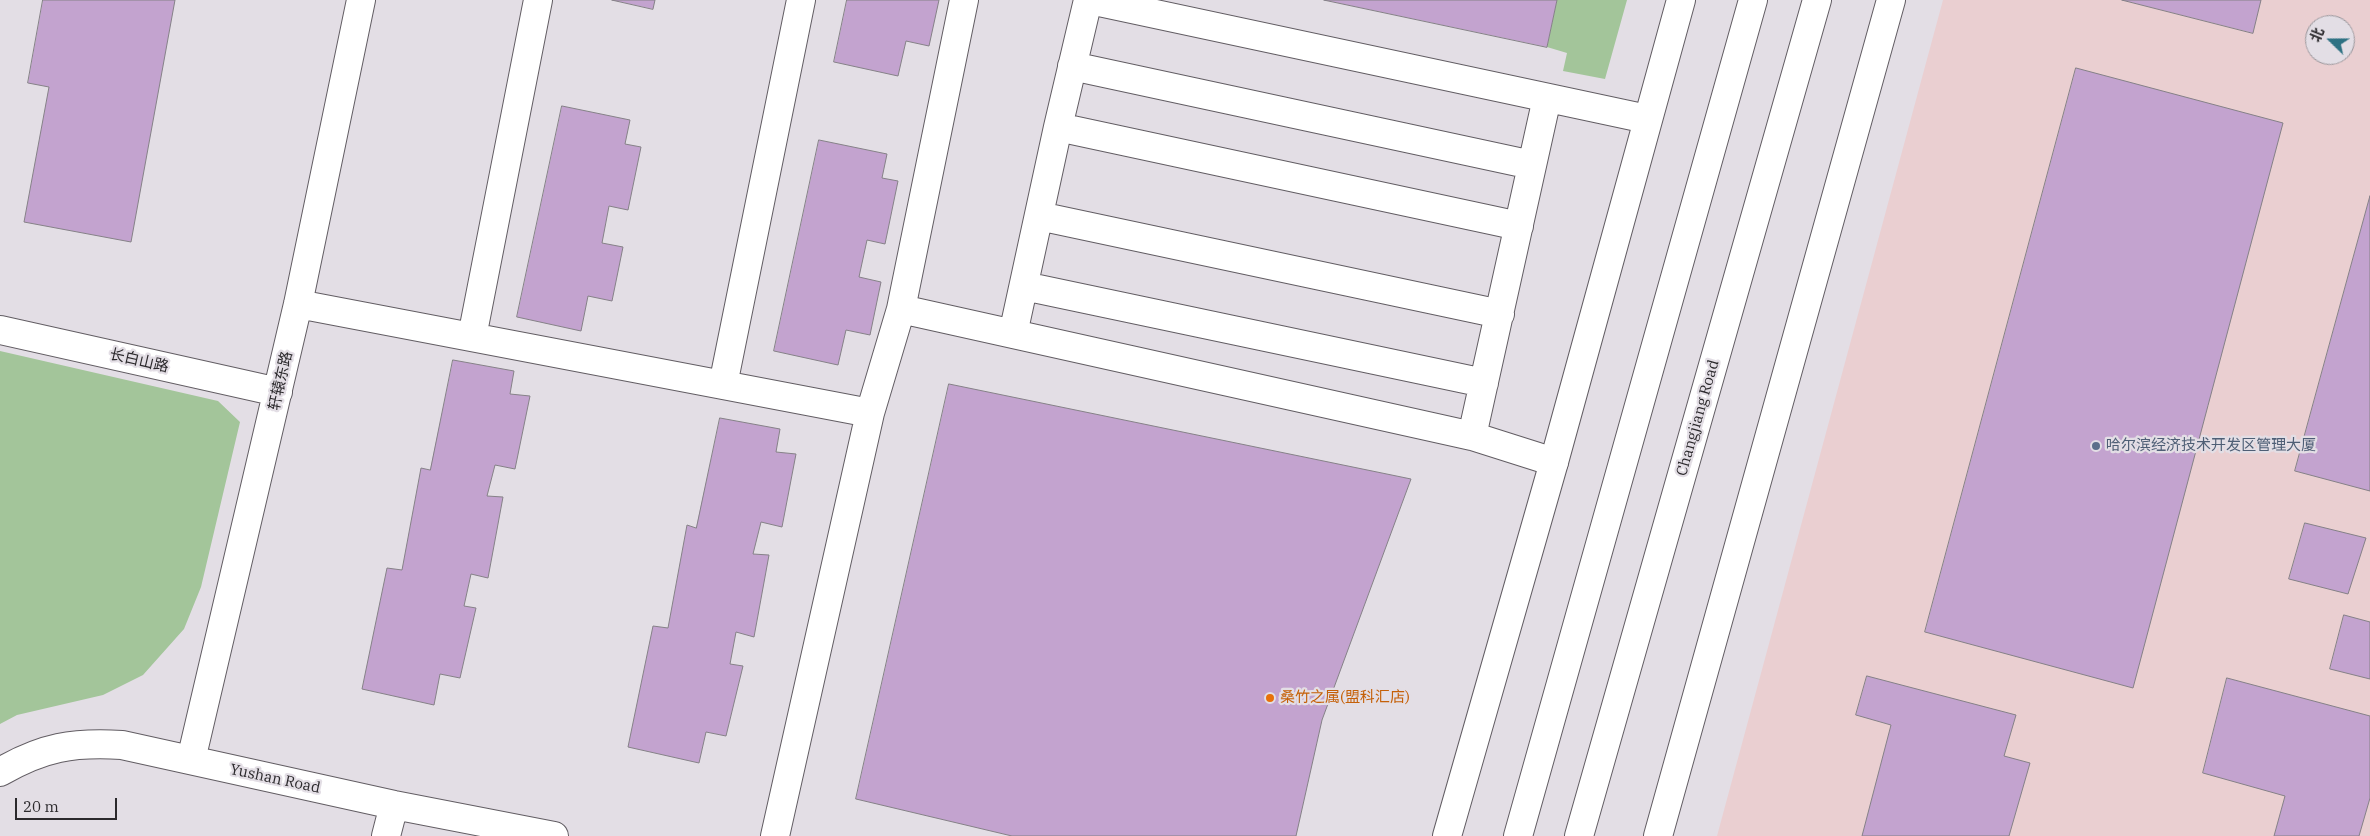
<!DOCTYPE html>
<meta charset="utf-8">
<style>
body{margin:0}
#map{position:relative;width:2370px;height:836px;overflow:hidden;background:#e3dee5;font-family:"IBM Plex Serif","Noto Sans SC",serif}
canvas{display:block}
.north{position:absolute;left:2305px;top:15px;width:50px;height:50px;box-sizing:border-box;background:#e3dee5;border:1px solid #99969b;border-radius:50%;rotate:292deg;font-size:14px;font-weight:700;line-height:20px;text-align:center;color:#2b292c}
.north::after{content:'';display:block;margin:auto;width:18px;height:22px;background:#2e7183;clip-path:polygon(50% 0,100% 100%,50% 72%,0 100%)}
.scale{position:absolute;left:15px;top:798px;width:102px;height:22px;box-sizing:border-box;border:2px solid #2b292c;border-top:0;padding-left:6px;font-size:15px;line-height:18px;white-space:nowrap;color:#2b292c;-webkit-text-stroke:4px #e3dee5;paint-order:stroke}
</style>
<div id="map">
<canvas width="2370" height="836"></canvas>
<div class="north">北</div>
<div class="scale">20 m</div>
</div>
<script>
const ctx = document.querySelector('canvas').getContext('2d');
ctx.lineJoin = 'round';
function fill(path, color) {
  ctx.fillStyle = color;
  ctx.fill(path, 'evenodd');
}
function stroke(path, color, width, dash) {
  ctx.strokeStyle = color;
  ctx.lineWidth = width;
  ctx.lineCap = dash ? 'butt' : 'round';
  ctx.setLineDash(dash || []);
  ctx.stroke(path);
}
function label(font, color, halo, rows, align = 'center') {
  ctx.font = font + ' "IBM Plex Serif","Noto Sans SC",serif';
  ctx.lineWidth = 4.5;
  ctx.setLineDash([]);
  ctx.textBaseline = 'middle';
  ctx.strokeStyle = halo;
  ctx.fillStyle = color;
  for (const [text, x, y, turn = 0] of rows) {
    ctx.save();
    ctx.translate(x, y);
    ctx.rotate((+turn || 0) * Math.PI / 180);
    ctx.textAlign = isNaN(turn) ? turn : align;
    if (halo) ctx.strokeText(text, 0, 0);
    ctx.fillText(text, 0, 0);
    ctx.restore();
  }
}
const commercial = new Path2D(`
 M1943 0H2370V836H1717ZM2315 25H2345V55H2315Z`);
const green = new Path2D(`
 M1557 0H1627L1605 79 1563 71 1567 53 1547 47Z
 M0 351 218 401 240 422 201 587 184 629 143 675 103 695 17 715 0 724Z`);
const building = new Path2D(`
 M43 0H175L131 242 24 222 49 87 28 83Z
 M612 0H655L653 9Z
 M847 0H939L929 46 906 41 898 76 834 62Z
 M1324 0H1557L1547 47Z
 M2122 0H2261L2253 33Z
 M2076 68 2283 123 2133 688 1925 632Z
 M562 106 630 120 625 144 641 147 628 210 609 206 602 243 623 247 612 301 588 296 581 331 517 317Z
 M819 140 887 154 882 178 898 181 885 244 867 240 859 277 881 282 870 335 846 330 838 365 774 351Z
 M2370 196V491L2295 471Z
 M453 360 514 371 510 394 530 396 515 469 495 465 487 496 503 497 488 578 471 574 464 606 476 608 460 678 440 674 434 705 362 689 387 568 402 570 421 468 430 470Z
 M949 384 1411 479 1322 720 1296 836H1012L856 799Z
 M720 418 780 429 776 452 796 454 782 527 761 522 753 554 769 555 754 637 736 632 730 664 743 666 726 736 706 732 699 763 628 747 653 626 668 628 687 525 696 528Z
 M2305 523 2366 538 2348 594 2289 579Z
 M2344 615 2370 622V679L2330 669Z
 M1867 676 2016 715 2004 756 2030 763 2009 836H1862L1891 725 1856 715Z
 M2227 678 2370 716V798L2359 836H2274L2285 796 2203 773Z`);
const minor = new Path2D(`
 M1090 0 1647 119
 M1072 66 1532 165
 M1058 127 1519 226
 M1039 216 1500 314
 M1024 286 1484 383
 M298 304 870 413
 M901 309 1472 436 1554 462
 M0 330 278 392
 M1013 334 1058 127 1088 0
 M472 337 538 0
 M723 385 801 0
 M1472 436 1547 98
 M191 760 298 304 361 0
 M0 772C43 747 73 742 122 745L394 805 554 836
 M386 836 394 805
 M775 836 870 413 901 309 964 0`);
const major = new Path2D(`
 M1447 836 1554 462 1681 0
 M1518 836 1753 0
 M1579 836 1817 0
 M1658 836 1891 0`);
const markers = [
 [2096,446,5,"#5c6f8a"],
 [1270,698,5,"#e8710a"]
];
const streetNames = [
 ["长白山路",139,361,13],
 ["轩辕东路",281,381,-77],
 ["Changjiang Road",1698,418,-74],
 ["Yushan Road",275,779,12]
];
const serviceNames = [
 ["哈尔滨经济技术开发区管理大厦",2106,446]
];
const foodNames = [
 ["桑竹之属(盟科汇店)",1280,698]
];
fill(commercial, '#eacfd1');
fill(green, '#a3c59a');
fill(building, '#c3a3cf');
stroke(building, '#858187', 1);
stroke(minor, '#625d63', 30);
stroke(major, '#625d63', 30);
stroke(minor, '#fff', 28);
stroke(major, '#fff', 28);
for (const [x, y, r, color] of markers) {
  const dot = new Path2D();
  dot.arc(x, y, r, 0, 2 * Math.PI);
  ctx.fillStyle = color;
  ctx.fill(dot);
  stroke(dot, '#e3dee5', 2);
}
label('15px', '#2b292c', '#e3dee5', streetNames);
label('15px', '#4e5e75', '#e3dee5', serviceNames, 'left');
label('15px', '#c56008', '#e3dee5', foodNames, 'left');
</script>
